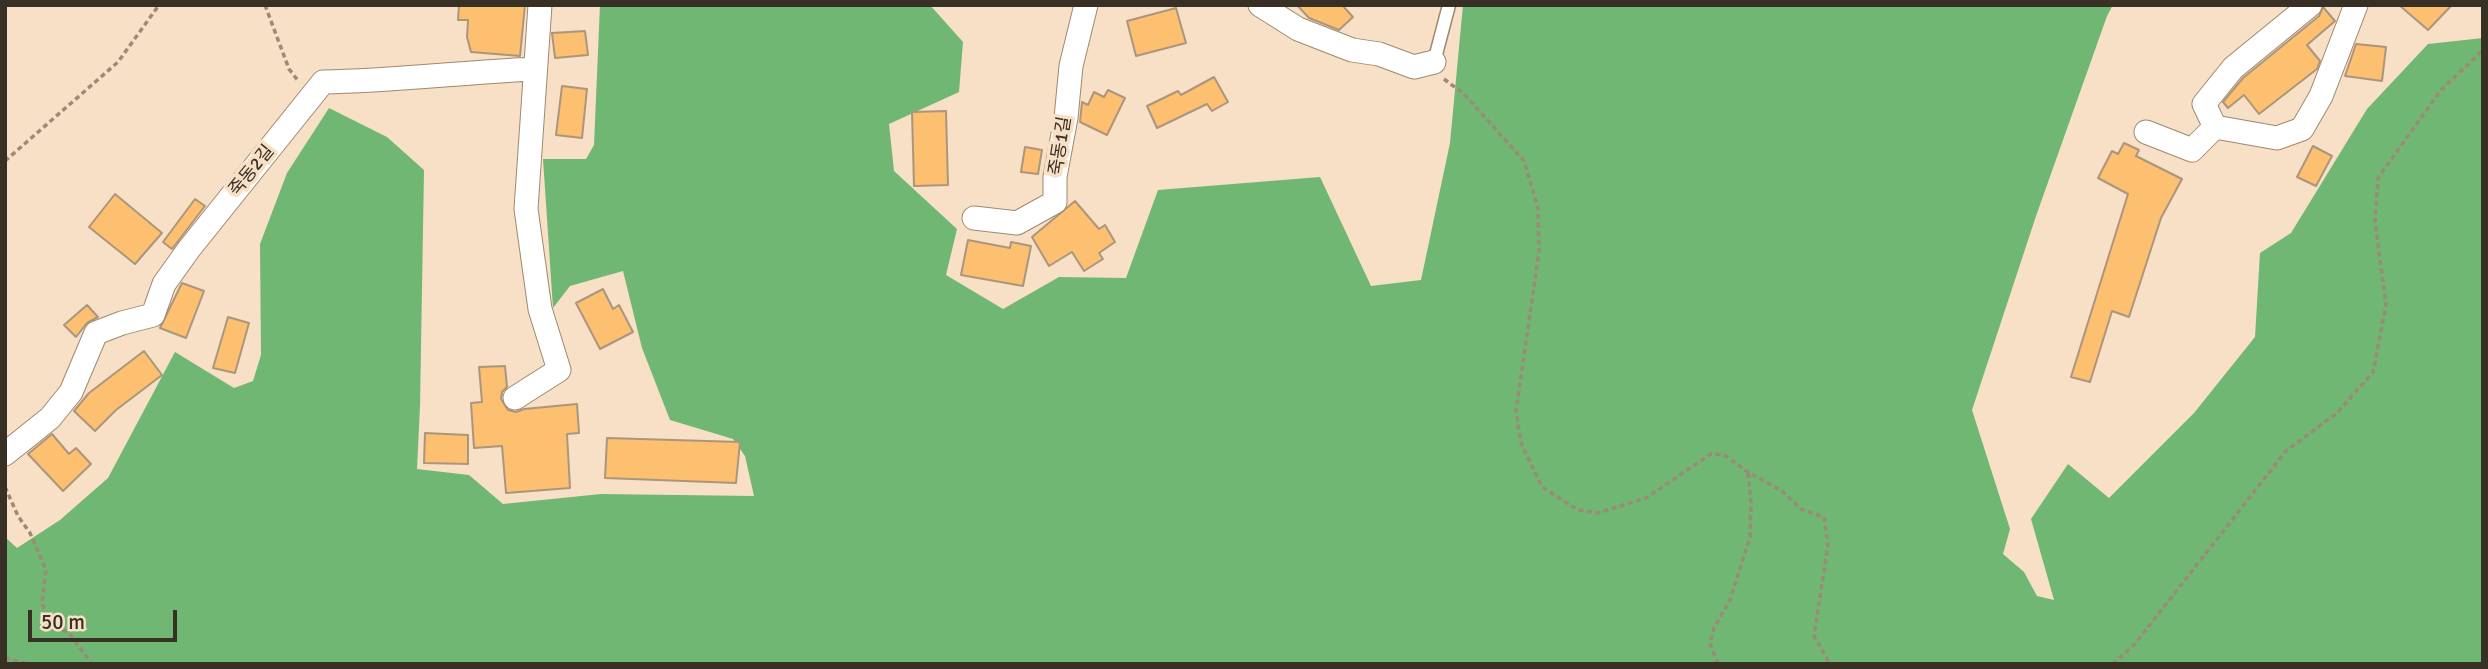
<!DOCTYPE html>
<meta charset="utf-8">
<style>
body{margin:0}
#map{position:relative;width:2488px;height:669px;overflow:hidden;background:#f7e0c5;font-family:Signika,sans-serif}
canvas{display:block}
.frame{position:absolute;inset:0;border:7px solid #382f25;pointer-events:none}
.scale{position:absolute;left:28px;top:610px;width:149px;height:32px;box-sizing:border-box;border:4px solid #382f25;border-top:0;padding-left:9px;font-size:21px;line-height:24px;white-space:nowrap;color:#382f25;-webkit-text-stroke:5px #f7e0c5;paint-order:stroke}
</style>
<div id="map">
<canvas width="2488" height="669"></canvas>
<div class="frame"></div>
<div class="scale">50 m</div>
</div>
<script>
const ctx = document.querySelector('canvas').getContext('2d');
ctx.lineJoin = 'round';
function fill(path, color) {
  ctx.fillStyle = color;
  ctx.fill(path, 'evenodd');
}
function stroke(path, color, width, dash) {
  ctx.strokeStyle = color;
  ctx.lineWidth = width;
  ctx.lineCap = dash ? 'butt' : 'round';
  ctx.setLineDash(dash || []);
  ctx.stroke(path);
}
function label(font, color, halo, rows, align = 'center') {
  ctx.font = font + ' Signika,"Noto Sans KR",sans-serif';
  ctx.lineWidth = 7;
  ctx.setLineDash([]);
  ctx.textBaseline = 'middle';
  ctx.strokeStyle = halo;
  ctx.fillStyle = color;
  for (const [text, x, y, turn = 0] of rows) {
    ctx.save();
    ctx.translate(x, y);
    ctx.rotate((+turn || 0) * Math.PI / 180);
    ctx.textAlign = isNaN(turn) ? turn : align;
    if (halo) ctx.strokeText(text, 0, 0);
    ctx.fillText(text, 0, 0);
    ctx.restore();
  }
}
const forest = new Path2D(`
 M600 5H930L963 42 959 92 889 124 894 171 957 229 946 275 1003 309 1059 277 1126 278 1158 190 1320 177 1371 286 1421 280 1450 143 1463 5H2113L2107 16 2036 216 1972 410 2010 529 2003 554 2024 572 2037 596 2054 600 2031 519 2068 464 2109 498 2194 413 2255 337 2260 253 2291 233 2367 109 2428 44 2483 38V664H5V537L17 548 60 520 108 478 175 352 234 388 253 381 261 355 260 244 287 173 329 108 387 137 424 170 420 406 417 469 469 475 503 504 601 494 754 496 745 456 733 439 670 420 642 348 623 271 570 286 553 308 543 159H586L594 145Z`);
const building = new Path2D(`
 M459 5H525L520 56 471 52 467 37 468 20H458Z
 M1297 5H1342L1353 17 1339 30 1309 18Z
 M2399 5H2452L2428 30Z
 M2323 7 2335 21 2307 45 2320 61 2317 69 2259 114 2244 95 2228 108 2223 102 2243 78 2319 16Z
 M1176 8 1186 43 1136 56 1127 21Z
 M585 31 588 55 555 58 552 33Z
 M2356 44 2386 47 2382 81 2345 76Z
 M1214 77 1228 102 1212 111 1207 104 1157 128 1147 106 1178 91 1181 95Z
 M562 86 587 89 582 138 556 135Z
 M1108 90 1125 98 1107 135 1080 122 1082 102 1088 105 1094 92 1104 97Z
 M946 111 948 185 914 186 912 112Z
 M2124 143 2139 150 2136 156 2182 179 2161 218 2129 317 2112 311 2090 382 2071 377 2128 194 2098 178 2112 151 2118 154Z
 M2313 146 2332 156 2316 186 2297 177Z
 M1025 147 1042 150 1038 174 1021 172Z
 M115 194 162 233 135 264 89 227Z
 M195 199 205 206 172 249 163 242Z
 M1075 201 1099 229 1105 225 1115 242 1099 253 1103 259 1084 271 1072 252 1049 266 1032 237Z
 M968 240 1010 248 1011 242 1031 246 1023 286 961 275Z
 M182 283 204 291 186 338 160 328Z
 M603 289 613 309 619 305 633 332 600 349 576 303Z
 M87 305 98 317 87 323 76 337 64 325Z
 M228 317 249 323 235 373 213 368Z
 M144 351 162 375 116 410 95 431 74 411 89 393Z
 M505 366 507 387 502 392 501 399 508 410 516 412 524 409 577 404 579 433 567 434 570 488 506 493 502 446 474 448 471 403 482 402 479 367Z
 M425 433 468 435V464L424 463Z
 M52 434 69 454 76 448 91 464 63 491 28 454Z
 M607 438 740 442 736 483 605 478Z`);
const path = new Path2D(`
 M265 5 289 69 299 82
 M1444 79 1464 94 1524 161 1538 208 1539 252 1516 411 1521 443 1542 487 1578 510 1598 513 1646 498 1711 454 1724 455 1748 472 1782 491 1801 509 1824 517 1828 545 1814 636 1830 664
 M5 161 118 62 159 5
 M5 487 18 516 30 533 46 570 42 604 52 624 69 633 92 664
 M5 658 28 664
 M1718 664 1710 644 1714 628 1730 600 1750 537 1751 502 1748 472
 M2113 664 2134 645 2286 451 2337 413 2373 372 2386 305 2375 222 2378 178 2441 90 2483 50`);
const service = new Path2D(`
 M1434 62 1449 5`);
const minor = new Path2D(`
 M1260 5 1298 29 1352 50 1379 54 1414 67 1434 62
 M2215 127 2204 104 2233 68 2310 5
 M2146 132 2192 150 2215 127 2277 138 2302 129 2321 96 2356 5
 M974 218 1017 223 1055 202V177L1066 118 1071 66 1086 5
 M515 398 559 370 540 309 526 209 540 5
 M5 454 50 418 71 392 96 333 122 323 153 315 164 284 189 249 323 82C394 81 464 72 535 69`);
const streetNames = [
 ["죽동1길",1061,146,-81],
 ["죽동2길",252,171,-51]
];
fill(forest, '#70b773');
fill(building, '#fdbf70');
stroke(building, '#ab967d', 2);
stroke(service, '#9e8970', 15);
stroke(minor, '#9e8970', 25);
stroke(path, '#9a8a77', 3.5, [5, 3.5]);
stroke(service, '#fff', 12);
stroke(minor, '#fff', 23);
label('18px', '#382f25', '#f7e0c5', streetNames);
</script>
